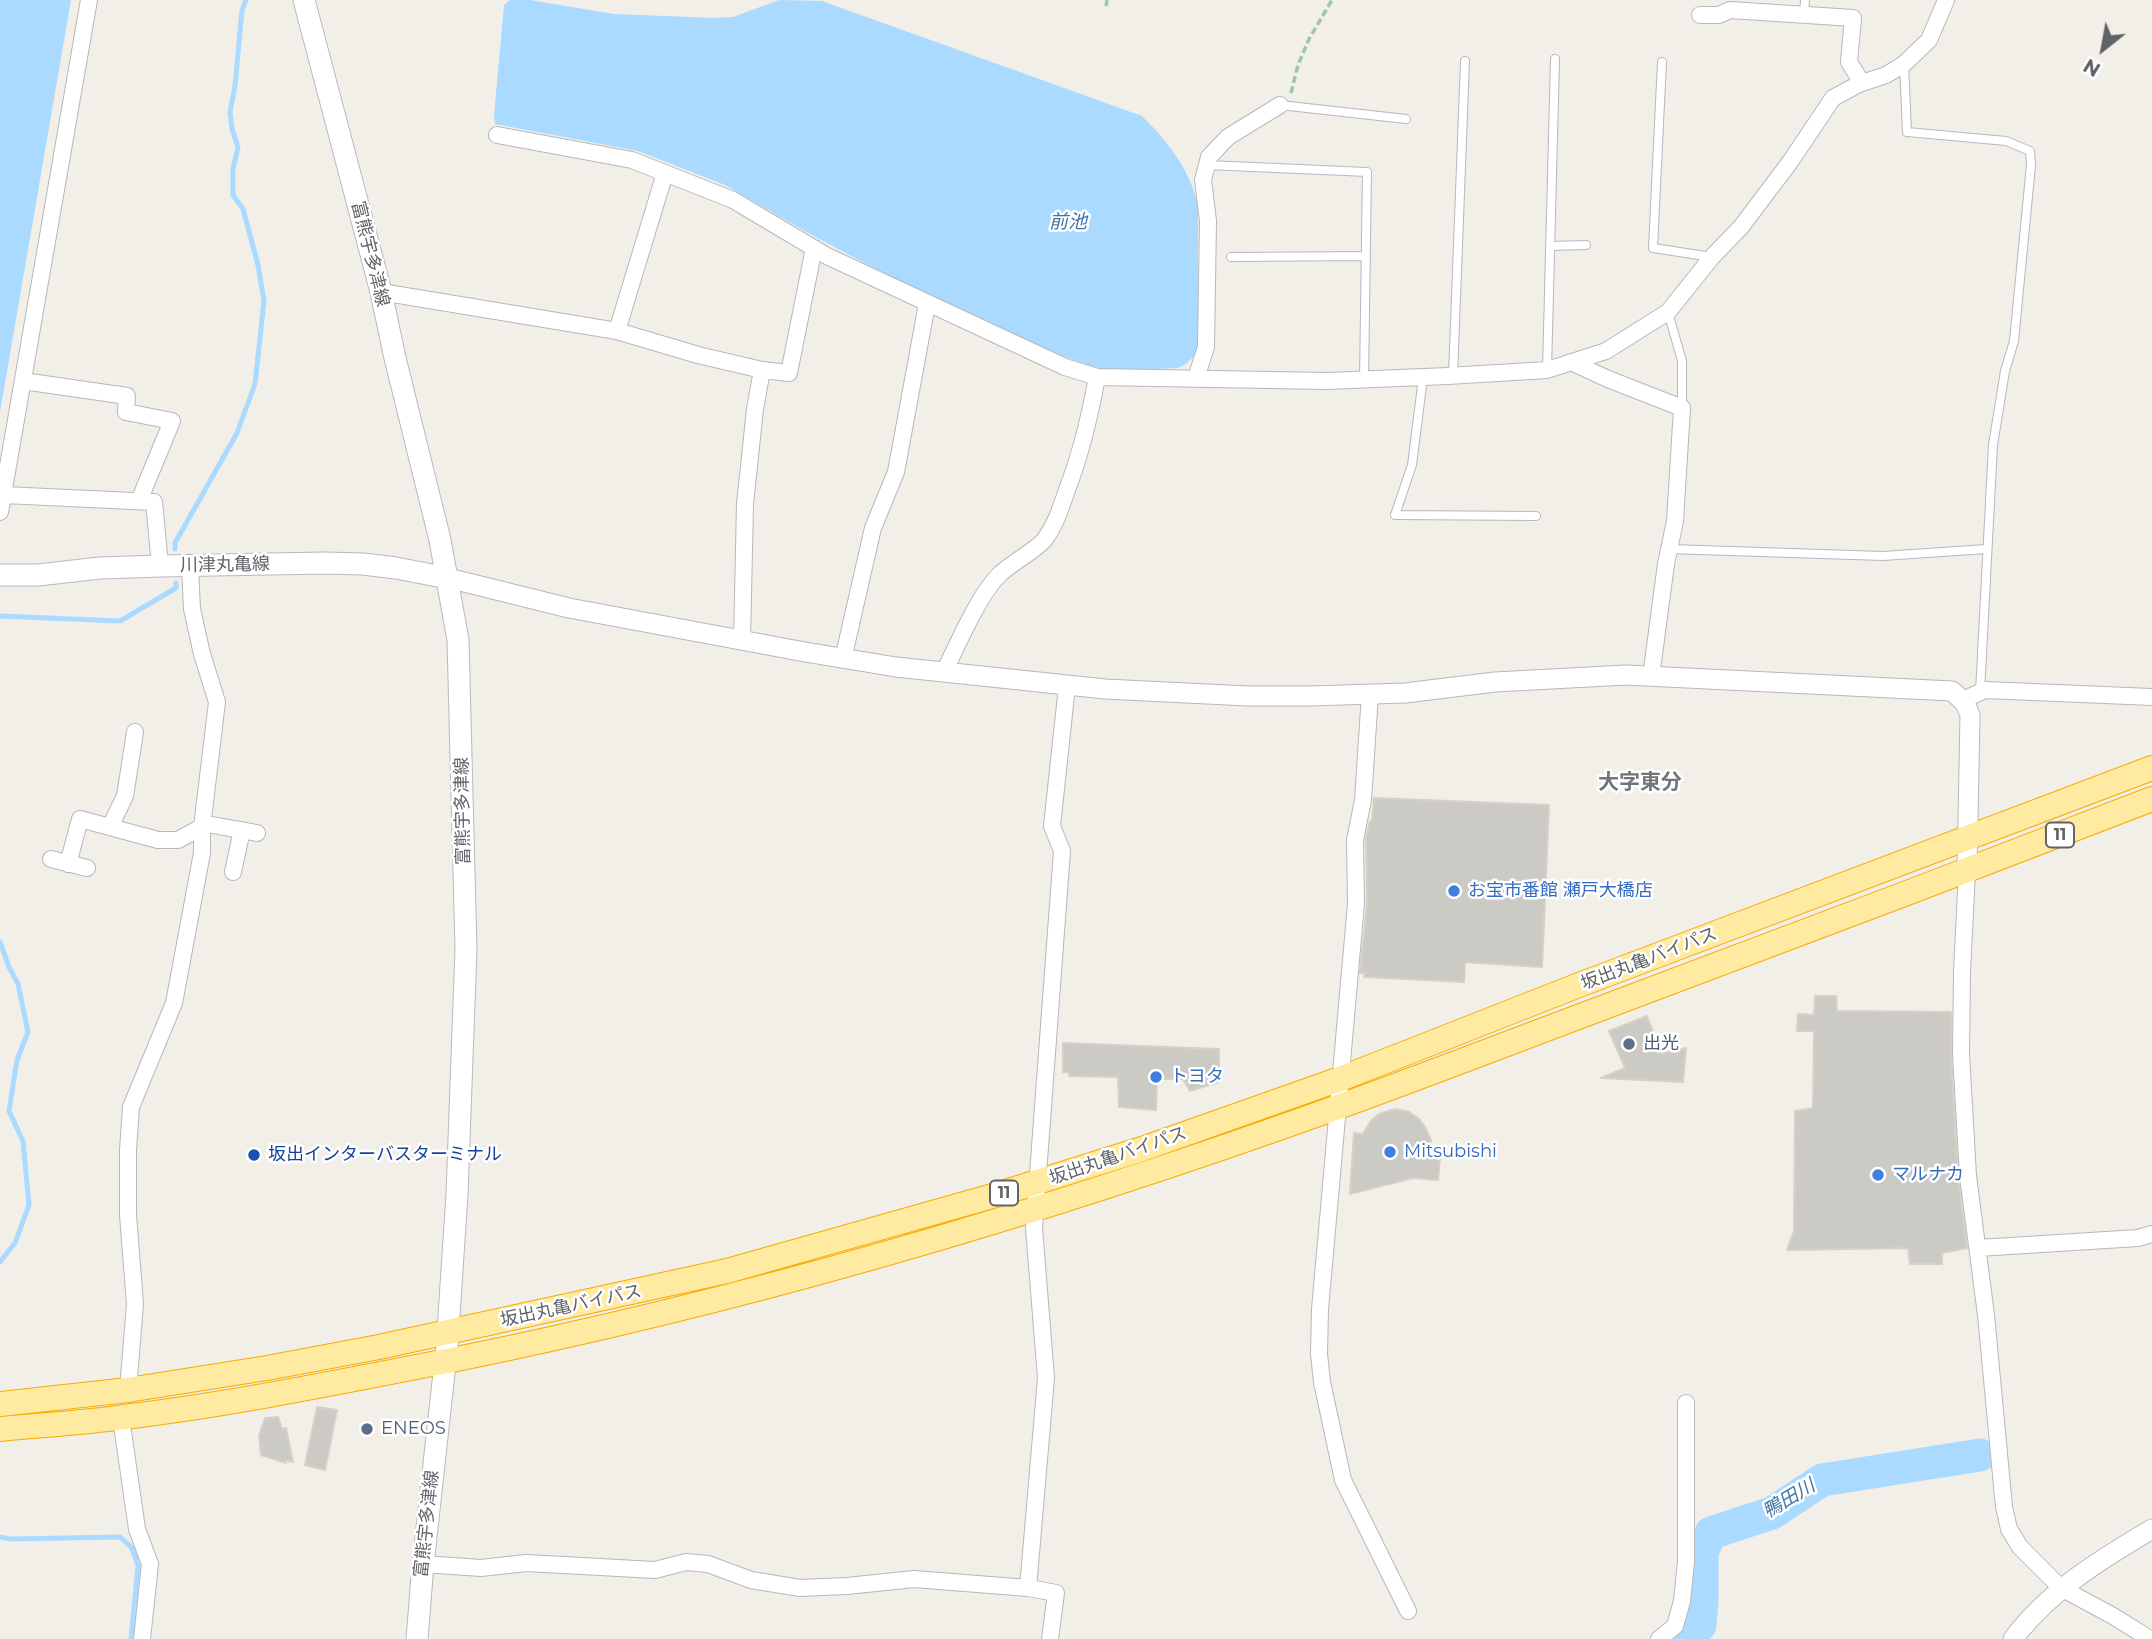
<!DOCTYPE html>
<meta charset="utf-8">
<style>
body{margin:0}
#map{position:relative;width:2152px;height:1639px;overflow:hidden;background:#f1efe8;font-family:Montserrat,sans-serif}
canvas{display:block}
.north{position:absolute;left:2068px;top:14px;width:70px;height:70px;-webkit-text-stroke:5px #fff;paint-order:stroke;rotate:211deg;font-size:19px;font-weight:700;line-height:28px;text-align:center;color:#5f6368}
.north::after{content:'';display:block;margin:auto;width:24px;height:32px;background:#5f6368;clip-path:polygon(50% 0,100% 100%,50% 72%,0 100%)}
</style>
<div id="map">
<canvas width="2152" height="1639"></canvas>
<div class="north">N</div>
</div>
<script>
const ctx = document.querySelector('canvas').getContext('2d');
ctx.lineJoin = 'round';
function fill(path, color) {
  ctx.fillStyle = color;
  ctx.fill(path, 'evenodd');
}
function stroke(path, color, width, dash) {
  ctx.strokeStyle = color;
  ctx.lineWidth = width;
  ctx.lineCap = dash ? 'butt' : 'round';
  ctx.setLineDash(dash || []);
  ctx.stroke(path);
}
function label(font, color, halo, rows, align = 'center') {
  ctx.font = font + ' Montserrat,"Noto Sans JP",sans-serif';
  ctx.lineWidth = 5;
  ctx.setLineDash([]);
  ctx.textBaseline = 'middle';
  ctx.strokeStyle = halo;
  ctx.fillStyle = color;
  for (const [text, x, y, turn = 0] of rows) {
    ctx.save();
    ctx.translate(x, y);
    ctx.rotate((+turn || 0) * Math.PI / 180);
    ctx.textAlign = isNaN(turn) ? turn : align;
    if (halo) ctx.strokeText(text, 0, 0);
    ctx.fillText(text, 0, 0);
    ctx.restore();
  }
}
const water = new Path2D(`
 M0 0H71L0 412Z
 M510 0H530L614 14 715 18 733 17 779 0 822 1 1142 116C1168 142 1190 169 1198 206V347C1194 358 1189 363 1178 368L1108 371 1086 365 1018 338 874 268 810 234 725 185 638 151 495 124 494 115 504 5Z`);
const stream = new Path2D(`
 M175 549V543L237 433 255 384 264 301 258 265 243 209 233 195V169L238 147 232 129 230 112 235 86 242 10 246 0
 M0 616 120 621 176 588V583
 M0 942 9 967 18 984 28 1032 17 1060 9 1111 23 1141 29 1205 15 1243 0 1262
 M0 1537 10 1539 120 1537 132 1548 138 1566 131 1639`);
const river = new Path2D(`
 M1687 1639 1700 1625 1702 1601V1552L1711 1533 1772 1513 1822 1480 1980 1455`);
const building = new Path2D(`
 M1374 798 1549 805 1542 967 1465 962 1464 982 1364 977 1365 973H1360L1367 904 1366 838 1370 821H1372Z
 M1815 996H1836L1837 1011 1951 1012V1055L1958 1177 1967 1248 1942 1253V1264H1910L1908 1248 1787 1250 1794 1231 1795 1111 1813 1108 1814 1031H1797L1798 1014 1814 1015Z
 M1647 1016 1661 1054 1686 1048 1683 1082 1601 1078 1625 1068 1609 1031Z
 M1063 1043 1219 1049V1082L1190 1091 1183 1079H1157L1156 1110 1119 1107 1118 1077 1069 1076V1072H1063Z
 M1395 1109 1409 1112 1419 1119 1425 1127 1431 1140 1429 1156 1440 1158 1438 1180 1413 1178 1350 1194 1354 1133 1363 1134 1370 1122 1379 1114Z
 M317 1407 337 1410 325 1470 305 1465Z
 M278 1417 282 1429 286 1428 293 1462 285 1460 286 1463 261 1455 259 1436 265 1418Z`);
const path = new Path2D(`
 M1106 6 1107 0
 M1291 93 1298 65 1309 39 1332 0`);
const service = new Path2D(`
 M1804 15 1805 0
 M1662 62 1653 248 1712 257
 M1904 64 1907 132 2006 141 2030 151 2031 165 2014 341 2005 371 1993 445 1980 692
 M1280 105 1406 119
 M1207 165 1367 172 1364 380
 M1550 246 1586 245
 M1231 257 1366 256
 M1668 312 1682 361V408
 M1547 370 1555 59
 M1453 376 1465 61
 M1423 378 1412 465 1395 515 1536 516
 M1669 549 1883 556 1986 549`);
const minor = new Path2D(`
 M1700 15H1719L1730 10 1853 18 1849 62 1862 83
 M497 135 632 160 733 200 827 256 1065 367 1097 377
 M381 292 617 331 698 355 762 370 755 409 745 504 742 641
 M617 331 665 173
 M1571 362 1608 379 1682 408 1675 521 1666 564 1651 677
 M762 370 789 373 814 248
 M1196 378 1206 347 1208 221 1203 180 1209 157 1228 137 1280 105
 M23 381 127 396 126 412 172 421 139 501
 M4 495 154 502 160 566
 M0 512 89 0
 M843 659 873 528 896 472 927 304
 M944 672C958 644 978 596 999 575 1011 563 1038 549 1045 539 1056 524 1061 507 1067 490 1081 453 1090 416 1097 377L1327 381 1448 376 1547 370 1606 351 1668 312 1712 257 1741 227 1790 162 1833 98 1859 84 1886 75 1904 64 1929 40 1946 0
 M1370 694 1363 800 1355 840 1356 904 1320 1309 1319 1354 1322 1382 1343 1480 1408 1611
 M1963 700 1985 690 2152 697
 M110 827 125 796 135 732
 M51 859 87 868
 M68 864 80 819 158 840H178L207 824 257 833
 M1967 871 1962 972 1961 1054 1968 1176 1986 1315 2004 1507 2009 1529 2020 1547 2061 1588 2113 1616 2150 1639
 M233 872 242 830
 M1978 1248 2138 1238 2152 1234
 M128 1390 135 1304 128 1215V1150L131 1107 174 1003 202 853V827L217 702 202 654 192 609 190 566
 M121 1418 137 1529 150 1564 142 1639
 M423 1564 481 1568 526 1563 655 1570 686 1562 708 1564 751 1580 800 1588 847 1586 914 1579 1028 1588 1056 1593 1050 1639
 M1028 1588 1046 1378 1034 1228 1062 851 1052 826 1067 686
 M1659 1639 1675 1626 1682 1601 1686 1562V1403`);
const tertiary = new Path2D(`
 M448 578 569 608 805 652 896 667 1105 689 1248 696H1311L1405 693 1495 682 1626 675 1952 691 1965 703 1970 715 1967 871
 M2013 1639C2050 1590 2100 1560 2152 1529`);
const secondary = new Path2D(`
 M304 0 381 292 395 358 440 540 458 640 466 949 457 1194 447 1346 423 1564 417 1639
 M0 575H38L100 568 160 566 325 563 363 564 396 568 448 578`);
const trunk = new Path2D(`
 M0 1404 128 1390 267 1368 379 1347 727 1271 996 1195 1142 1149 1340 1079 1579 985 2152 768
 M0 1429C41 1425 83 1423 124 1417 232 1404 339 1382 447 1361 750 1300 1047 1212 1338 1107 1426 1075 1514 1041 1602 1008 1786 939 1969 870 2152 799`);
const markers = [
 [1454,891,7,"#3f7fe0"],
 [1629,1044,7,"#5c6f8a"],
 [1156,1077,7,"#3f7fe0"],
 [1390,1152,7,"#3f7fe0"],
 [254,1155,7,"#1a4fb4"],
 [1878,1175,7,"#3f7fe0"],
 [367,1429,7,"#5c6f8a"]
];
const shields = [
 [2060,835,28],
 [1004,1193,28]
];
const shieldNames = [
 ["11",2060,835],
 ["11",1004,1193]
];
const streetNames = [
 ["富熊宇多津線",370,254,76],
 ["川津丸亀線",225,565,-1],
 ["富熊宇多津線",463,811,-91],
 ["坂出丸亀バイパス",1649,959,-21],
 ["坂出丸亀バイパス",1118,1156,-19],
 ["坂出丸亀バイパス",571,1306,-12],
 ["富熊宇多津線",427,1524,-84]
];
const shopNames = [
 ["お宝市番館 瀬戸大橋店",1468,891],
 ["トヨタ",1170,1077],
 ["Mitsubishi",1404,1152],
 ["マルナカ",1892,1175]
];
const serviceNames = [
 ["出光",1643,1044],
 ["ENEOS",381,1429]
];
const transitNames = [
 ["坂出インターバスターミナル",268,1155]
];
const waterNames = [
 ["前池",1068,222],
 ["鴨田川",1789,1499,-31]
];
const quarterNames = [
 ["大字東分",1640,783]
];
fill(water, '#aadaff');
stroke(stream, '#aadaff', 5);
stroke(river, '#aadaff', 33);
fill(building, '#cccac5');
stroke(building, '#d6d1c6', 2);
stroke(service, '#b5b8bc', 10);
stroke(minor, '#b5b8bc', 18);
stroke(tertiary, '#b5b8bc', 21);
stroke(secondary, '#b6babf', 23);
stroke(trunk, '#f9ab00', 26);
stroke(path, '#9cc7a9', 3.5, [7, 3.5]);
stroke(service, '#fff', 8);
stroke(minor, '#fff', 16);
stroke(tertiary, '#fff', 19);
stroke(secondary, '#fff', 21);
stroke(trunk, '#feeaa1', 24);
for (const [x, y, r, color] of markers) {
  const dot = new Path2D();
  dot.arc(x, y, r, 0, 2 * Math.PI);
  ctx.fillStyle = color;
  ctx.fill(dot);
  stroke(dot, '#fff', 2.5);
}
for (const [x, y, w] of shields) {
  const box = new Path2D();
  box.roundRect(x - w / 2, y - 12.5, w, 25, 5);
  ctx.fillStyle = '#fff';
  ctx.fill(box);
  stroke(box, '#5f6368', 2);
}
label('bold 16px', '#5f6368', null, shieldNames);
label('18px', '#5f6368', '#fff', streetNames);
label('18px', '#366cbe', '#fff', shopNames, 'left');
label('18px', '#4e5e75', '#fff', serviceNames, 'left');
label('18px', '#164399', '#fff', transitNames, 'left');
label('italic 19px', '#4174aa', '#fff', waterNames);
label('bold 21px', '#70757a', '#fff', quarterNames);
</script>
